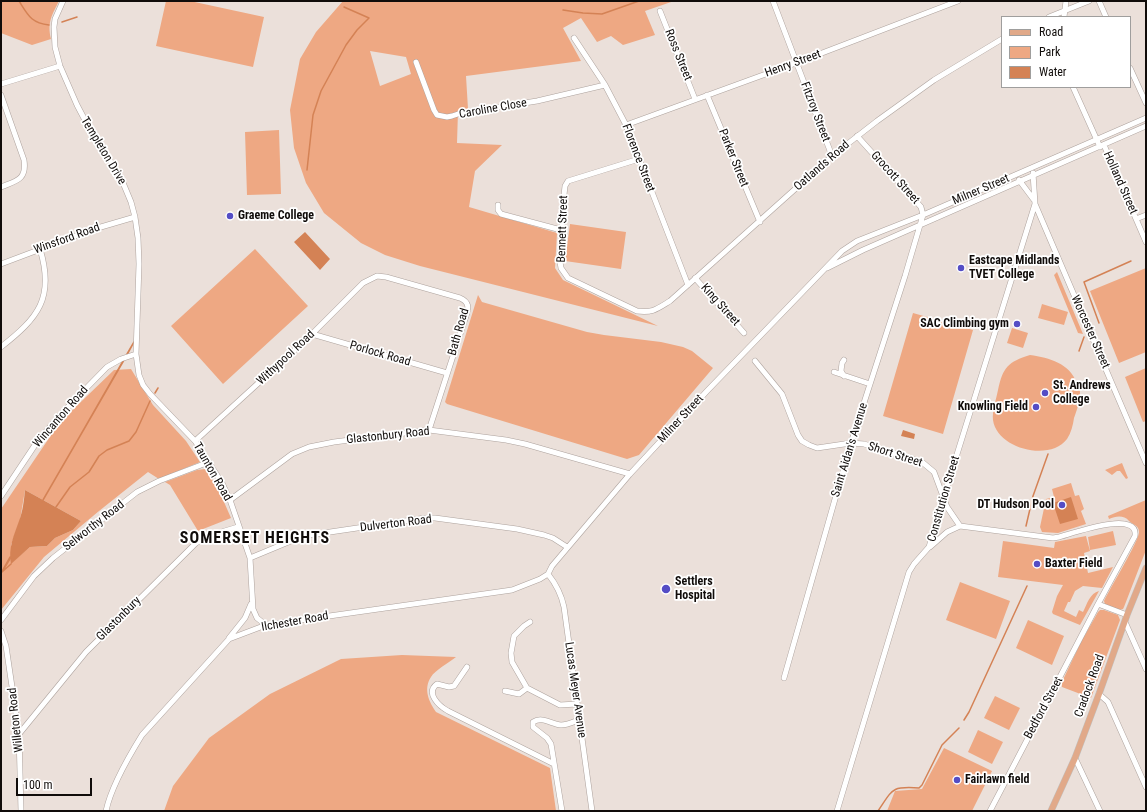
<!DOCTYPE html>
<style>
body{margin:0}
#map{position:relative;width:1147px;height:812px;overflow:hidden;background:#ebe0da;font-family:"Roboto Condensed",sans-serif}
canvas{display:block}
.frame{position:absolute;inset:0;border:2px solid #100c0a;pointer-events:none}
.legend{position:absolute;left:1001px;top:16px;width:130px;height:72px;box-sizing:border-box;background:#fff;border:1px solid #9f9e9d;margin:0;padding:5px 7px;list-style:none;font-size:12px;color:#100c0a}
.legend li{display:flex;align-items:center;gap:8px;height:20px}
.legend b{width:20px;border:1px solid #9f9e9d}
.scale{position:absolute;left:16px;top:778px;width:76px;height:18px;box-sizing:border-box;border:2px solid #100c0a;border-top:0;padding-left:5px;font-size:12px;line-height:14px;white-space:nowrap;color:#100c0a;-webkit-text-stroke:3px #fff;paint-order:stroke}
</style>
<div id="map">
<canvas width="1147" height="812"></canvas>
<div class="frame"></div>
<ul class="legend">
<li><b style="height:5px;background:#e1a989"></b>Road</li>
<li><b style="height:11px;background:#eea883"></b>Park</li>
<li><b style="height:11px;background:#d48255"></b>Water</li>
</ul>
<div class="scale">100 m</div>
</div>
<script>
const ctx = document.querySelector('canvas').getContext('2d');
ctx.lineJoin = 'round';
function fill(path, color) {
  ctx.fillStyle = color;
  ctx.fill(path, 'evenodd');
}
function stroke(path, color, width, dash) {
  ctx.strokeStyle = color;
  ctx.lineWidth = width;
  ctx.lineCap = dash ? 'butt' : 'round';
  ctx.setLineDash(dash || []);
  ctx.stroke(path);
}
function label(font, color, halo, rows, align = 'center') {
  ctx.font = font + ' "Roboto Condensed",sans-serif';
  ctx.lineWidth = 3.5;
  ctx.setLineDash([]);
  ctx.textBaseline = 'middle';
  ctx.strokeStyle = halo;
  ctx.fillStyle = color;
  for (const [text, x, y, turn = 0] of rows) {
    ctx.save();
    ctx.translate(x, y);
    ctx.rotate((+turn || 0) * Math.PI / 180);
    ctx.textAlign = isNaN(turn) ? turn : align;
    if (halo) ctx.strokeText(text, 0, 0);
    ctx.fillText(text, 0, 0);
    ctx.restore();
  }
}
const green = new Path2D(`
 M1 1H59C52 15 47 22 51 39L32 45 1 33Z
 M166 1H190L264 17 253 67 156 46Z
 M343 1H674L645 11 655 35 623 45 611 36 597 42 581 18 563 28 581 61 466 76 468 109 458 111 457 143 502 145 475 171 469 207 557 233 555 268 563 280 658 326 420 266 385 255 361 243 324 213 306 183 294 148 290 110 300 59 316 32ZM370 51 406 57 411 74 380 86Z
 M279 130 281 194 247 195 245 132Z
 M570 224 626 232 621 269 565 261Z
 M255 249 308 306 223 384 171 326Z
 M1146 268V352L1119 363 1090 291Z
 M1057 272 1083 334 1078 333 1054 275Z
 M478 295 482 302 587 332 604 335 661 342 683 347 692 351 713 368 639 455 627 459 447 404 445 402Z
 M1042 304 1068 312 1064 325 1038 318Z
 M913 313 973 330 943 434 883 416Z
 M1012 328 1028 333 1023 348 1007 343Z
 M1030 355C1050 358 1069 363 1077 383 1078 386 1080 388 1080 392 1080 401 1077 410 1074 418 1073 425 1071 433 1067 439 1050 462 997 449 993 420 992 411 996 400 998 390 1003 367 1008 362 1030 355Z
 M1146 368V421L1143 422 1125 377Z
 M131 369 153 405 186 441 200 462 159 479 148 472 99 511 44 557 1 610V509L60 422 114 370ZM25 490 81 521 73 530 55 538 47 546 30 547 11 563V545L20 520Z
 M1122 463 1128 478 1126 479 1120 471H1117L1112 475 1105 470Z
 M205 469 217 486 231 518 198 531 170 485 165 482 197 470Z
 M1071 483 1075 496 1079 495 1084 509 1081 511 1086 524 1058 533 1042 532 1040 527 1046 499 1054 497 1052 489Z
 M1146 500V550L1124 607 1123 609 1119 610 1105 604 1104 601C1109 590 1140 539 1139 532 1139 525 1133 525 1129 521 1124 515 1116 516 1109 519L1108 516Z
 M1113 531 1116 545 1090 550 1088 537Z
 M1086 536 1090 551 1084 553 1088 573 1113 567 1102 588 1083 586 1075 591 1070 602H1068L1064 611 1076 617 1079 610 1083 612C1087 604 1090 593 1099 591L1080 625 1053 614 1052 612 1057 596 1063 585 998 577 1003 541 1054 548 1055 542Z
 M960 582 1010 601 996 639 946 620Z
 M1100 610H1104L1118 615 1120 620 1091 698 1062 687 1061 684 1081 642 1098 612Z
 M1028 620 1064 636 1052 665 1016 648Z
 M402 655 456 657C450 662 435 670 431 677 423 689 429 702 436 712L550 768 556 811H164L173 786 209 738 270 694 341 659Z
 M995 696 1020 708 1009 730 984 718Z
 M978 730 1003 742 992 764 968 752Z
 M944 748 992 771 972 811H887L895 791 922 789Z`);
const water = new Path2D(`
 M305 232 330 259 320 270 294 242Z
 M903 430 915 434 914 439 901 436Z
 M25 490 81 521 73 530 55 538 47 546 30 547 11 564C8 548 14 535 19 521 23 511 24 500 25 490Z
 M1071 497 1078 519 1060 524 1053 503Z`);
const stream = new Path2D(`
 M19 1C28 15 31 23 49 25
 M563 10 583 13 602 14 639 1
 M62 22 77 17
 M307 170 313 115 321 91 346 45 357 30 369 18 344 7
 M1099 323 1084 282 1131 261
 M1079 351 1084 337
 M127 354 134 342
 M127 355 134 342
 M155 393 158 388
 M43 500 124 360
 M42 502 124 359
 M56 507 70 487 89 472 99 456 107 450 129 441 136 432 150 401
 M1026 526 1033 496 1048 454
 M11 564 2 572 11 557
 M1 573 10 557
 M964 720 969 712 1027 586
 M878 811C893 789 891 786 919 788L922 785 942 745 959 728`);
const minor = new Path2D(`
 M63 1 55 19 54 27 55 47 60 66 77 105 87 124 121 178 131 202 135 217 138 238 139 264 136 354 139 375 143 385 150 394 195 441 222 483 230 500 250 558 253 609 257 618 266 625
 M773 1 832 156
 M1099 1 1106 17
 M660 11 695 99
 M1049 17 1089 1
 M1064 17 1066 1
 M574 38 605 85 626 125 688 285
 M416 62 434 110 437 115 447 117 452 116 461 113 537 101 605 85
 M1130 68 1146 103
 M1 84 60 66
 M1073 87 1100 147
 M1 95 24 160C27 180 16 181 1 187
 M707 95 760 222
 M626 125 796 63 958 1
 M1104 145 1146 242
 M639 159 568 181 565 186 564 195 560 262 561 268 568 278 637 311C653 313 657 309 670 301L832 156 877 121 934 80 1002 39
 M1033 173 1035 204 1146 463
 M1019 180 1034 200
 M498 205V210L501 214 561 230
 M1136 219 1146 215
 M1 264 94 229 135 217
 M827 268 863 250 1146 126
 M695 278 744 333
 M312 334 447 373
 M1 347C38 318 55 298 40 249
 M844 360 842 363 841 371 844 376
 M755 361 782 394 798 435 802 441 809 445 817 448 851 443 864 444 922 462 934 472 947 507 960 526
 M834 372 870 384
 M195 441 312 334 363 283 377 276 386 277 460 298C469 302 469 307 466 316L429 430
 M1 496 35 445 59 416 107 367 121 359 136 354
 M230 500 292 454 309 447 334 442 429 430 506 440 525 444 630 474
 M930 547 947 532 960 526 1053 538 1059 537C1071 534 1139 509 1135 536L1098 604 1127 615
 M250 558 303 536 425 518H435L517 529 544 535 553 538 567 547
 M548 574C556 584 561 593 564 607L592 811
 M1 620 34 576 53 558 137 492 159 481 209 462
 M530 622 524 626 514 636 511 653 512 662 527 688 560 705 577 704
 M1125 622 1146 669
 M1 631 6 646 19 734 21 811
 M229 638 245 618 251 604
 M467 667 454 686 449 687 437 684C425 693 439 706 448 711L554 764
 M784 678 851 443 905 276 923 215 921 207 857 136
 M505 691 519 694 527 688
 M1099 694 1108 702 1146 787
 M19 734 86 652 196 543 208 536 238 527
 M1075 758 1100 811
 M106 811C111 787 129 756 142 735L229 639 266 625 512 590 540 579 548 574 552 566 630 474 707 391 842 251 857 241 923 215 1146 118
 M562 811 551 744 547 738 533 727V722C542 716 551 724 561 725 567 725 573 722 579 720
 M837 811 909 572 914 564 929 547 944 496 1035 204
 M990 811 1098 604`);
const major = new Path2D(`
 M1051 811 1075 758 1099 694 1127 615 1146 568`);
const markers = [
 [230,216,4,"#544dc5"],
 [961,268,4,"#544dc5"],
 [1017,324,4,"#544dc5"],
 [1045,393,4,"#544dc5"],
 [1036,407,4,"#544dc5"],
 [1062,505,4,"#544dc5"],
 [1037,564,4,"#544dc5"],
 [666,589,5,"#544dc5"],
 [957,780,4,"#544dc5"]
];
const streetNames = [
 ["Ross Street",678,55,68],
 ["Henry Street",793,64,-20],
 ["Caroline Close",493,109,-10],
 ["Fitzroy Street",815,112,69],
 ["Templeton Drive",103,151,59],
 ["Florence Street",638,158,69],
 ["Parker Street",733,158,68],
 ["Oatlands Road",822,166,-41],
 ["Grocott Street",895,178,48],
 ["Holland Street",1120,183,66],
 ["Milner Street",981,190,-23],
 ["Bennett Street",563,229,-88],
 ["Winsford Road",67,239,-20],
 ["King Street",720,305,48],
 ["Bath Road",459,332,-74],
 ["Worcester Street",1090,332,66],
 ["Porlock Road",380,354,16],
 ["Withypool Road",286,358,-43],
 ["Wincanton Road",61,417,-49],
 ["Milner Street",681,419,-47],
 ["Glastonbury Road",388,436,-6],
 ["Saint Aidan's Avenue",850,450,-73],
 ["Short Street",895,455,18],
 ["Taunton Road",212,472,60],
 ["Constitution Street",944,499,-74],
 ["Dulverton Road",396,524,-7],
 ["Selworthy Road",94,526,-38],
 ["Glastonbury",119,619,-45],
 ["Ilchester Road",295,622,-10],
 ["Cradock Road",1090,686,-70],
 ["Lucas Meyer Avenue",575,690,82],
 ["Bedford Street",1044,708,-62],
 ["Willeton Road",16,720,-96]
];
const poiNames = [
 ["Graeme College",238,216],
 ["Eastcape Midlands",969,261],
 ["TVET College",969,275],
 ["SAC Climbing gym",1009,324,"right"],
 ["St. Andrews",1053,386],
 ["College",1053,400],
 ["Knowling Field",1028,407,"right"],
 ["DT Hudson Pool",1054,505,"right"],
 ["Baxter Field",1045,564],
 ["Settlers",675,582],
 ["Hospital",675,596],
 ["Fairlawn field",965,780]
];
const districtNames = [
 ["SOMERSET HEIGHTS",255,539]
];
fill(green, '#eea883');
fill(water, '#d48255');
stroke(stream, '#d48255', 1.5);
stroke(minor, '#ada29d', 6);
stroke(major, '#c1c0bf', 7);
stroke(minor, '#fff', 5);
stroke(major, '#e1a989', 6);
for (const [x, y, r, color] of markers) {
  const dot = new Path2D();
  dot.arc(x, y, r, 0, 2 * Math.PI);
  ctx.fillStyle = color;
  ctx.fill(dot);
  stroke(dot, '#fff', 1.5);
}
label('12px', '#100c0a', '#fff', streetNames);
label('bold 12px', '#100c0a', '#fff', poiNames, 'left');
ctx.letterSpacing = '1px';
label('bold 16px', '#100c0a', '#fff', districtNames);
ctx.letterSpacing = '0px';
</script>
